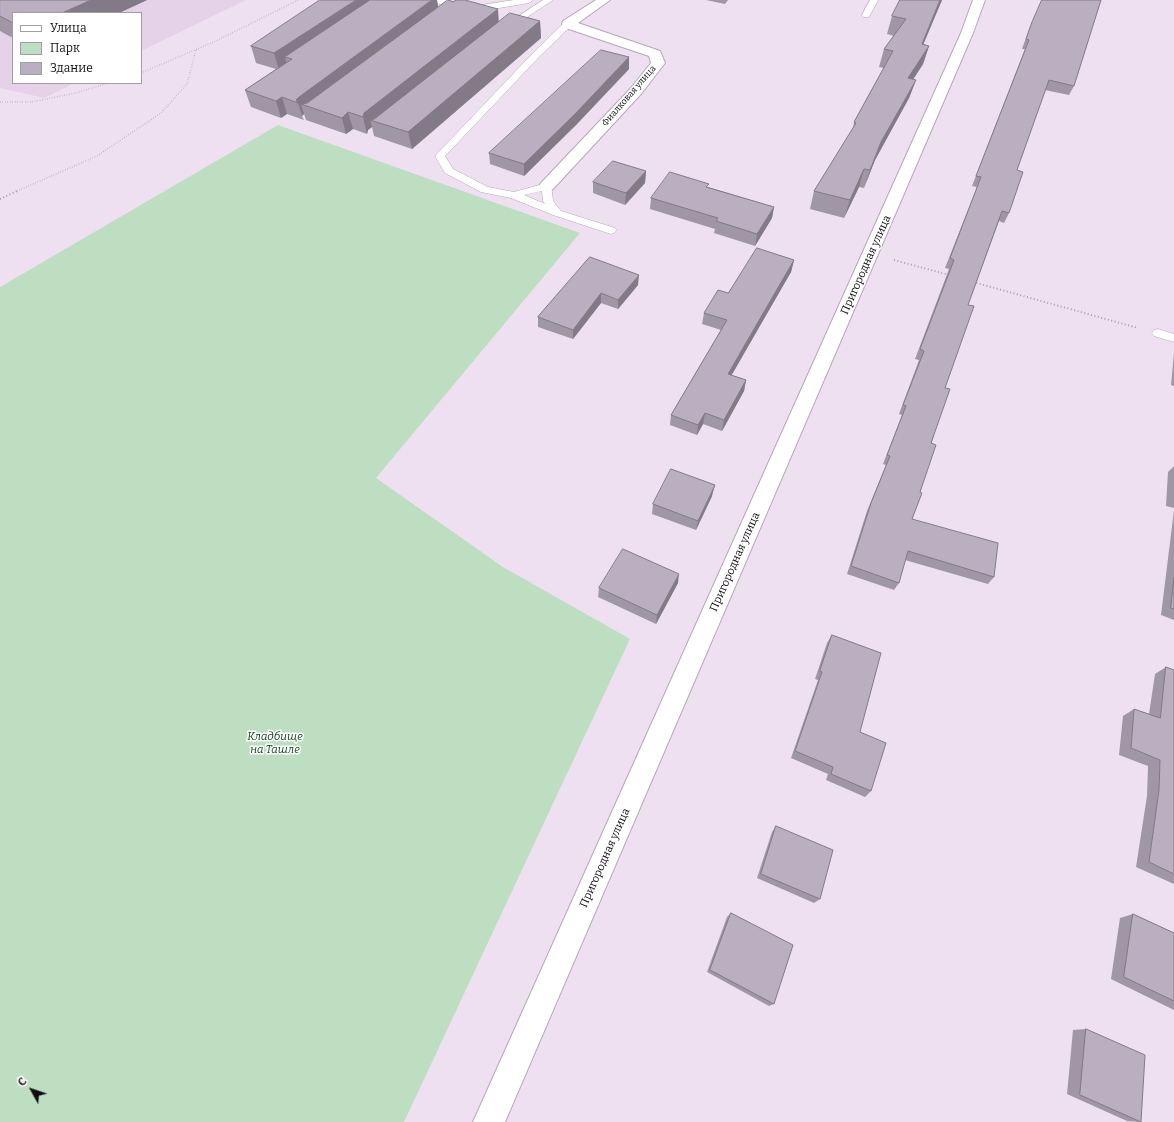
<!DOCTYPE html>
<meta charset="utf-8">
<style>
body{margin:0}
#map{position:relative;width:1174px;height:1122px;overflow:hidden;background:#efe0f1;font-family:Bitter,serif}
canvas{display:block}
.legend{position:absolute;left:12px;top:12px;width:130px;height:72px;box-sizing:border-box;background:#fff;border:1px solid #a09ea1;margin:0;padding:5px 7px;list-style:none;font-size:12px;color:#120d13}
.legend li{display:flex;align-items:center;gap:8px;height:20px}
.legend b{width:20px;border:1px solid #a09ea1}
.north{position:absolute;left:12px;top:1070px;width:40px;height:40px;-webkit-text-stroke:3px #fff;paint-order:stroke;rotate:310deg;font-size:11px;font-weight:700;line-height:16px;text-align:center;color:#120d13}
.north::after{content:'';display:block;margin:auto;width:14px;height:18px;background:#120d13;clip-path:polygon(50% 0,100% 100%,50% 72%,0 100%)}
</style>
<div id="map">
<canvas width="1174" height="1122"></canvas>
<ul class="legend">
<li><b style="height:5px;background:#fff"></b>Улица</li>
<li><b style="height:11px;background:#bedec1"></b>Парк</li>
<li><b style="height:11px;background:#b9afc1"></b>Здание</li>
</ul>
<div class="north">С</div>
</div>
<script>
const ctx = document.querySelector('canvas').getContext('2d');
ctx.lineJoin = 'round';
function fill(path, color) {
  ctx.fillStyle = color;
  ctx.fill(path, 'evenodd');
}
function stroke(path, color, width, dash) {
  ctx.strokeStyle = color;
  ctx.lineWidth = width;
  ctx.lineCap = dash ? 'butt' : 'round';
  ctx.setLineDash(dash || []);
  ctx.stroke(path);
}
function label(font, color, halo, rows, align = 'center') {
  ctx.font = font + ' Bitter,serif';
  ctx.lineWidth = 3;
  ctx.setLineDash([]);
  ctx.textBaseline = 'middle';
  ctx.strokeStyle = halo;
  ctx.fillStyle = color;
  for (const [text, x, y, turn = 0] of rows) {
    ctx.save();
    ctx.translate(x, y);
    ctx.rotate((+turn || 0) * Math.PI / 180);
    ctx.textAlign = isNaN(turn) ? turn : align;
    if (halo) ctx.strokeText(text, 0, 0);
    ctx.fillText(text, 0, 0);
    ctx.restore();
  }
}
const built = new Path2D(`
 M0 0H246L141 51V13H13V83H75L44 98 0 88Z`);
const green = new Path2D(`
 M278 125 580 233 376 478 503 567 630 639 404 1122H0V287Z`);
const pathFar1 = new Path2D(`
 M141 73 216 41 298 0
 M0 102H31L76 93 108 83
 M17 191 97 156 161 113 187 84 196 50`);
const path = new Path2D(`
 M0 199 19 190
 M894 260 949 275
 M973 282 1138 328`);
const service = new Path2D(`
 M431 0H450L468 3 469 5 465 8 435 3Z
 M514 0H533L529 3 469 13 465 10 469 7Z
 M543 0H553L509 29H503L502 27Z
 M870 0H878L869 17H863L862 15Z
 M568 21 572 24 571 26 539 57 445 156 453 169 488 187 514 192 547 183 551 184 553 201 561 211 615 228 617 230 615 232 611 234 553 215 511 198 481 192 445 173 435 156 533 53 565 22ZM542 191 543 201 545 204 524 195Z
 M1158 329 1174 334V342L1154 336 1152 333 1154 330Z`);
const minor = new Path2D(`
 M596 0H610L578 23 660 51 665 63 641 94 553 189 547 191 541 189 539 186 541 183 631 88 651 63 649 56 563 27 562 24 563 21Z
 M973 0H985L973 33 505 1122H473L961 33Z`);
const wall = new Path2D(`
 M0 0H147L119 13H13V38L0 31Z
 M437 0 438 8 499 22 540 21 541 38 412 149 374 136 372 127 368 130 367 134 353 129 346 134 306 120 304 114 302 116 304 120 287 114 281 118 251 107 245 90 276 69 256 63 251 46Z
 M706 0H728L725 4Z
 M900 0H942L923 44 929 46 923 64 913 80H916L909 98 875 160 864 188 859 187 844 218 810 209 814 191 853 129 854 122 884 68 879 67 884 49 894 36 887 34 892 16Z
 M1032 22 1074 86 1069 95 1045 90 1017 170 1009 213 1004 223 999 221 968 305 945 388 920 492 912 519 994 577 988 584 905 560 899 583 894 590 847 574 867 511 886 465 883 464 902 415 899 414 919 360 915 359 949 269 945 268 977 187 972 186 1025 49H1022L1028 32Z
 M629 69 576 125 524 176 490 164 489 153Z
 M646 171 645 183 625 205 593 193V182Z
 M708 187 774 207 772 218 755 246 714 233 715 229 650 209 651 198Z
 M590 257 638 285 618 309 601 303 573 339 538 327V317Z
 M794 260 791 272 731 375 746 380 744 391 722 431 703 424 697 435 670 425 671 415 721 330 702 324 704 313 728 293Z
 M1174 353V386L1171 385Z
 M1174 466V508L1166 506 1168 472Z
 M712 496 696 530 652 514 653 504Z
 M1174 510V620L1161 615Z
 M678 583 656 624 598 597 599 588Z
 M832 635 860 732 871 791 865 797 826 780 828 774 791 758 818 680 815 679 827 643Z
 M1166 667 1174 670V884L1136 867 1147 796 1148 766 1119 755 1123 716 1134 709 1149 714 1155 674Z
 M776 826 820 899 814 903 757 878 772 832Z
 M731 913 774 1004 769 1006 707 972 727 917Z
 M1133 914 1174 933V1010L1111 979 1120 918Z
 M1086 1029 1141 1122 1127 1121 1067 1094 1073 1030Z`);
const shadedWall = new Path2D(`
 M91 0H147L119 13H62Z
 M356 0H384L292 59 285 57 287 65 279 70 274 53Z
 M432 0H437L439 13 312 108 301 104 304 114 302 116 298 103 296 100 299 97Z
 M940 0H942L916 62 922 44Z
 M498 9 499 26 378 122 370 120 372 127 368 130 367 134 363 117 364 113Z
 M540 21 541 38 412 149 408 132Z
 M929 46 923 64 902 96 908 78Z
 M629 57V69L576 125 524 176V164Z
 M916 80 909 98 875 160 864 188 870 170 881 142Z
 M282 97 287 114 281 118 276 101Z
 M348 112 353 129 346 134 342 118Z
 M864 169 859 187 844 218 850 200Z
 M646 171 645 183 625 205 626 193Z
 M774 207 772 218 755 246 757 234Z
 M794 260 791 272 726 385 728 374Z
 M639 275 638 285 618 309V300Z
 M601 293V303L573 339V330Z
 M746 380 744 391 722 431 724 420Z
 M705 413 703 424 697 435 698 425Z
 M715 485 712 496 696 530 698 521Z
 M679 574 678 583 656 624 657 615Z`);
const building = new Path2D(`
 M0 0H91L62 13H13V23L0 16Z
 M320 0H356L274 53 251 46Z
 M370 0H432L299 97 296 100 298 103 282 97 276 101 245 90 292 59 285 57Z
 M448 0 454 2 456 0H465L498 9 364 113 363 117 348 112 342 118 301 104 307 103Z
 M900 0H940L922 44 929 46 908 78 916 80 881 142 870 170 864 169 850 200 814 191 856 123 854 122 893 51 884 49 906 19 892 16Z
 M1042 0H1101L1074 86 1049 80 1017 170 1023 172 1009 213 1002 211 968 305 974 306 945 388 950 389 931 443 936 445 920 492 922 493 912 519 998 543 994 577 908 551 899 583 851 566 871 503 890 456 887 455 906 406 903 405 924 351 920 349 954 260 950 258 981 177 976 176 1029 40 1026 39 1032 22Z
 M510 13 540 21 408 132 370 120 374 119Z
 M601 50 629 57 576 113 524 164 489 153Z
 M613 161 646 171 626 193 593 182Z
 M670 172 709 184 706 187 774 207 757 234 716 221 718 218 651 198Z
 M757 248 794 260 728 374 746 380 724 420 705 413 698 425 671 415 727 320 704 313 718 290 728 293Z
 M590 257 639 275 618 300 601 293 573 330 538 317Z
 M671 469 715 485 698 521 653 504Z
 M623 549 679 574 657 615 599 588Z
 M1174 578V609L1171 608Z
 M832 635 881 653 860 732 886 743 871 791 831 774 833 767 795 751 822 672 820 671Z
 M1166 667 1174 670V874L1149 862 1159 790 1160 760 1131 748 1134 709 1160 718Z
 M776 826 833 850 820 899 761 874Z
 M731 913 793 945 774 1004 710 970Z
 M1133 914 1174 933V1001L1124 977Z
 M1086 1029 1145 1055 1141 1122 1080 1095Z`);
const farStreetnames = [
 ["Фиалковая улица",629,96,-49]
];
const streetNames = [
 ["Пригородная улица",866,265,-66],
 ["Пригородная улица",735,562,-66],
 ["Пригородная улица",605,858,-66]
];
const parkNames = [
 ["Кладбище",275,737],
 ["на Ташле",275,750]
];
fill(built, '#e6d2e8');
fill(green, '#bedec1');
stroke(service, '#b5a7b7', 1);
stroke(minor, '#b5a7b7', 2);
stroke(pathFar1, '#a99eab', 1.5, [0.5, 2]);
stroke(path, '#a99eab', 2, [1, 2.5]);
fill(service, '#fff');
fill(minor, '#fff');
fill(wall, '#9f96a6');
fill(shadedWall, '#827a87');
fill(building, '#b9afc1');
stroke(building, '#827a87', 1);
label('9px', '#120d13', '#fff', farStreetnames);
label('11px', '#120d13', '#fff', streetNames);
label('italic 11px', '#0d431b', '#fff', parkNames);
</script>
